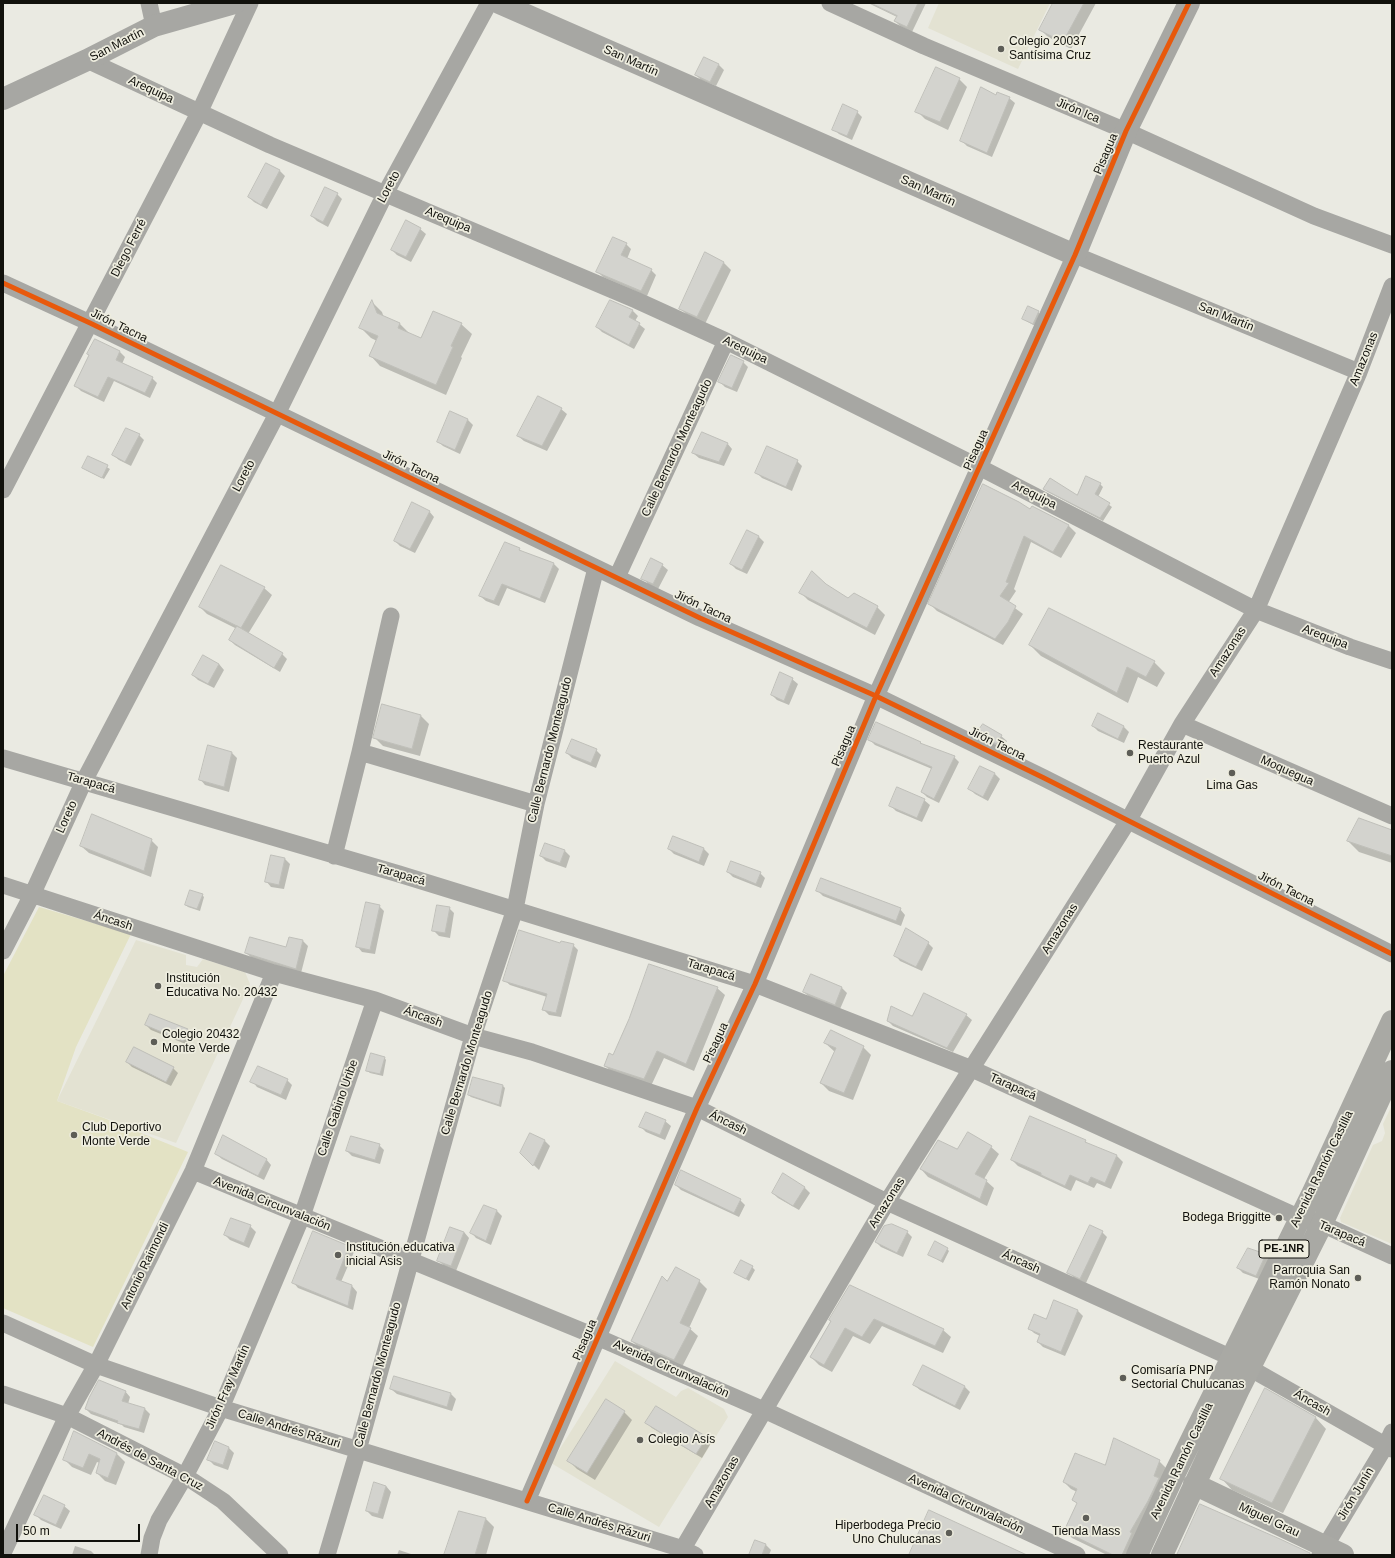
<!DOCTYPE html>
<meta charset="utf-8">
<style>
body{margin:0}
#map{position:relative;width:1395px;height:1558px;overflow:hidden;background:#eaeae2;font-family:Helvetica,sans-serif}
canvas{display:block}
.frame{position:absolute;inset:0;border:4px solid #11110c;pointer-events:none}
.scale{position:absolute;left:16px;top:1524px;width:124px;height:18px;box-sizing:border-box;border:2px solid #11110c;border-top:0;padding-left:5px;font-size:12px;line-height:14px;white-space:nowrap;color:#11110c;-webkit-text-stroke:3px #eeeddf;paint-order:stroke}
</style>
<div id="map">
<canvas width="1395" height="1558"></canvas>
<div class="frame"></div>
<div class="scale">50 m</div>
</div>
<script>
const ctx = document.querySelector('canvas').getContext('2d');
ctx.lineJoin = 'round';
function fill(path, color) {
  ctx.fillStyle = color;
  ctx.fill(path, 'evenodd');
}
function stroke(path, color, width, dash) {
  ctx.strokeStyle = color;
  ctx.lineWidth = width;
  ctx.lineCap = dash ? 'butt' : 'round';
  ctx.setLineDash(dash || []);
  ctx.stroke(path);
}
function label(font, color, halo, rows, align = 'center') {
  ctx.font = font + ' Helvetica,sans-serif';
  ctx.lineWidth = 3.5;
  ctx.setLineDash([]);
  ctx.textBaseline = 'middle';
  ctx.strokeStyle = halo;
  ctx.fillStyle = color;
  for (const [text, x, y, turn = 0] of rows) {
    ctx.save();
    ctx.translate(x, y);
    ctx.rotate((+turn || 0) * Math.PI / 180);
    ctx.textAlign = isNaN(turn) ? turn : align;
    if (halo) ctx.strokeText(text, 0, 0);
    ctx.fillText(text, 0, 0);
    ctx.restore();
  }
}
const built = new Path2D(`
 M939 3H1050L1018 69 928 28Z
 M136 940 186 955V965L197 967 203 959 245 972 250 984 176 1143 57 1101Z
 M1392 1105V1244L1341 1222 1340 1218 1373 1145 1382 1141 1385 1133 1383 1124Z
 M615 1361 676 1397 681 1391 688 1388 724 1409 728 1417 659 1527 551 1463Z`);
const green = new Path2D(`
 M39 907 131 934 76 1047 57 1101 104 1118 188 1152 93 1347 3 1308V976Z`);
const shadow = new Path2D(`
 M868 3H926L912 32 900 26 895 21 897 17Z
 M1054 3H1096L1071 49 1048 37 1040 29Z
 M704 58 719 65 724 70 716 86 701 80 696 75Z
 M959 79 967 87 948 130 925 119 917 111Z
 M997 96 1009 98 1015 103 992 157 967 146 962 141Z
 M857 112 862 117 852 140 839 134 834 129Z
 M267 164 280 171 285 176 267 209 254 202 249 197Z
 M337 194 342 199 328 227 317 221 312 216Z
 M420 229 426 234 411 262 397 255 392 250Z
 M626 244 631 249 627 259 651 270 656 275 647 296 603 277 598 272Z
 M723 262 731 270 705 324 688 316 680 308Z
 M372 302 382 312 384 318 400 324 410 334 422 340 461 324 472 334 461 357 462 358 446 395 380 366 370 355 377 341 371 338 361 328Z
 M632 310 638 316 635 321 645 329 634 349 602 332 597 327Z
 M1038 312 1040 314 1035 326 1023 319Z
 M96 340 120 352 125 357 122 364 152 378 157 383 150 398 114 381 104 402 81 391 76 386Z
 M743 362 748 367 737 392 725 387 720 382Z
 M561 409 567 414 547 451 524 441 518 436Z
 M450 412 468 420 473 425 460 454 443 446 438 441Z
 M139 435 144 440 131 466 119 460 113 455Z
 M727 443 732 449 724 466 699 458 693 453Z
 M89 457 110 469 104 479 86 470Z
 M797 461 802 466 792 491 762 478 757 473Z
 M1100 484 1103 487 1098 497 1112 507 1103 521 1048 492 1045 489 1077 496Z
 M1033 507 1069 526 1076 533 1061 558 1031 542 1014 589 1016 591 1008 603 1023 614 1003 645 937 611 930 604Z
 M429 511 434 517 415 553 400 546 395 541Z
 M748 531 759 537 764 542 747 574 736 569 731 564Z
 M519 549 523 552 553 563 559 569 545 603 507 588 499 606 486 601 480 596Z
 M662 565 668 570 658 589 648 584 643 578Z
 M264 588 272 595 248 634 282 654 287 659 280 672 235 645 230 640 237 629 207 614 200 607Z
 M800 592 848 599 877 607 885 615 875 635 808 600Z
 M1030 645 1154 662 1165 673 1157 687 1138 677 1128 703 1041 656Z
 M219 664 224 670 214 688 198 680 193 675Z
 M792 679 798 684 789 705 777 700 772 695Z
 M1099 715 1124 727 1129 732 1124 743 1098 731 1093 726Z
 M421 716 429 724 420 756 383 746 375 738Z
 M977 733 1001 736 1007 741 1002 748 982 739Z
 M870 740 920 743 954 757 959 762 939 803 927 797 922 792 932 769 875 745Z
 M596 750 601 755 596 768 572 758 567 753Z
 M232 753 237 758 229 792 205 785 200 779Z
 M981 767 995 774 1000 779 988 801 975 794 970 789Z
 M924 800 930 805 922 822 896 811 890 805Z
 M1392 831V863L1359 852 1348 841Z
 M674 837 704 849 709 854 704 866 674 854 669 849Z
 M151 840 158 847 151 877 89 853 81 846Z
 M545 844 565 851 570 856 566 868 546 861 541 856Z
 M285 859 290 864 284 889 271 887 266 881Z
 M728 872 760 873 765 878 761 888 733 877Z
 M818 891 900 909 905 915 901 926 823 896Z
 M202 895 204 897 200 911 188 907 186 905Z
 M379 906 384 911 375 954 362 952 357 946Z
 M449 908 454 913 450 938 439 936 433 930Z
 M303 941 308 946 301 973 252 958 246 953 287 948Z
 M928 943 933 948 922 971 900 961 895 955Z
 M561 944 573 945 578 950 561 1017 549 1015 543 1009 547 997 510 985 504 980Z
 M812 975 842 988 847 993 840 1009 809 997 804 992Z
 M717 988 725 995 694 1071 664 1058 651 1086 613 1073 605 1066 613 1056Z
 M924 994 966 1015 972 1020 953 1052 893 1026 888 1021 913 1017Z
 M146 1025 187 1030 192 1035 188 1045 151 1030Z
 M825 1043 863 1047 871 1055 853 1100 829 1091 821 1083 835 1052Z
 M384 1057 386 1060 383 1076 370 1073 367 1070Z
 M127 1062 173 1068 178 1073 171 1086 132 1067Z
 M287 1080 292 1085 286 1100 257 1087 252 1081Z
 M503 1086 505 1088 501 1107 471 1097 469 1095Z
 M665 1121 671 1126 665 1140 646 1132 641 1127Z
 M530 1134 545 1141 550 1146 539 1170 521 1153Z
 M1085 1141 1088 1144 1117 1156 1123 1162 1111 1189 1097 1183 1094 1188 1076 1180 1071 1191 1018 1166 1012 1160Z
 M379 1145 384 1150 380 1164 352 1156 347 1151Z
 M991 1147 999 1154 984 1179 994 1188 987 1206 928 1177 921 1169 958 1150Z
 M216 1154 266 1159 271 1165 264 1180 222 1159Z
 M676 1185 740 1200 745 1205 739 1217 681 1190Z
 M804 1187 810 1193 799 1210 778 1198 773 1193Z
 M484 1206 497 1211 502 1216 491 1245 476 1238 471 1232Z
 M250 1226 256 1232 249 1248 230 1240 225 1235Z
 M313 1232 349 1247 354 1252 341 1282 352 1286 357 1292 353 1310 298 1288 293 1282Z
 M464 1232 469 1238 456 1271 444 1266 438 1260Z
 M907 1232 912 1237 903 1257 881 1247 876 1242Z
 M1102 1232 1107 1237 1086 1283 1074 1278 1069 1272Z
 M947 1249 949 1251 943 1263 929 1254Z
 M1265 1255 1270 1260 1262 1280 1243 1273 1238 1268Z
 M752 1267 755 1270 749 1281 736 1273Z
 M699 1281 707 1289 689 1328 698 1336 682 1367 640 1349 632 1341 668 1282Z
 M850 1286 943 1330 951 1337 943 1353 882 1326 870 1344 853 1336 832 1372 819 1365 811 1357Z
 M1055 1301 1078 1311 1083 1316 1065 1356 1043 1347 1038 1342 1040 1336 1034 1333 1029 1328 1047 1321Z
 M924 1366 965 1387 970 1392 960 1410 920 1390 914 1385Z
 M391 1389 451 1394 456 1399 452 1411 397 1394Z
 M1265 1389 1316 1418 1326 1429 1283 1513 1232 1490 1222 1479Z
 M125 1391 130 1397 128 1404 145 1409 150 1414 144 1433 124 1427 122 1425 91 1414 86 1409Z
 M624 1412 632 1420 595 1480 577 1469 569 1461Z
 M647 1423 706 1438 711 1443 702 1458 652 1428Z
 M75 1433 117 1454 125 1462 116 1485 105 1481 97 1473 100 1463 97 1462 91 1475 72 1467 64 1459Z
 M215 1443 229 1448 234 1453 228 1470 214 1465 209 1460Z
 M1159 1461 1166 1468 1132 1555H1107L1072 1538 1065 1531 1078 1504 1073 1500 1077 1492 1071 1489 1064 1482Z
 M386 1486 391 1492 383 1519 372 1516 367 1511Z
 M64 1506 70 1511 61 1529 41 1520 36 1515Z
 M486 1519 494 1527 486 1555H445Z
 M755 1541 766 1545 771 1550 769 1555H750Z
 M75 1546 91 1551 95 1555H72Z
 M399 1550 411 1554 412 1555H397Z`);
const building = new Path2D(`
 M871 3H918L907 27 894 21 897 16Z
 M1053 3H1084L1063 42 1039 30Z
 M704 57 719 64 710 82 695 75Z
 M936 67 960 78 940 122 915 112Z
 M981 87 996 95 997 92 1010 97 987 153 960 141Z
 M843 104 858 111 847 136 832 130Z
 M266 163 280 170 261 205 248 197Z
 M325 187 338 193 323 222 311 216Z
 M406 220 421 228 406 257 391 250Z
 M613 237 627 243 621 255 652 269 641 291 596 272Z
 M705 252 724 262 697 317 679 309Z
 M372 300 377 313 400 323 398 328 421 338 433 311 462 323 451 346 453 347 436 385 369 356 378 336 359 328Z
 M610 300 633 310 629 317 640 323 629 345 596 327Z
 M1028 306 1039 311 1033 324 1022 319Z
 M95 339 120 351 116 360 153 377 145 393 108 377 98 397 74 386 89 355 87 354Z
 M731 355 744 361 732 388 718 382Z
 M538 396 562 408 542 446 517 436Z
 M450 411 468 419 455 450 437 442Z
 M126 428 140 434 125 462 112 455Z
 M702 432 728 443 719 462 692 453Z
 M767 446 798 460 786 487 755 473Z
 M88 456 108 465 102 478 82 468Z
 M1086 476 1101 483 1095 494 1110 503 1100 518 1043 489 1050 478 1077 495Z
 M983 484 1019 502 1030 509 1032 506 1069 525 1053 552 1024 536 1006 582 1009 583 1000 596 1016 606 1008 622 995 639 928 604Z
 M412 502 430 511 410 549 394 541Z
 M747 530 759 536 742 570 730 564Z
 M505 542 520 548 519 550 554 563 540 599 502 584 494 601 479 596Z
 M651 558 663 564 653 584 641 579Z
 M221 565 265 587 241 628 199 607Z
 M812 571 826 584 848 598 854 593 878 606 867 628 799 593Z
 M1049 608 1155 661 1146 677 1127 667 1117 693 1029 645Z
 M237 626 283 653 274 668 229 640Z
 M203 655 219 664 208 684 192 675Z
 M780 672 793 678 784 701 771 695Z
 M382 704 421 715 412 749 373 738Z
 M1098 713 1124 726 1118 739 1092 726Z
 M876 722 921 742 920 743 955 756 934 799 921 792 932 767 868 740Z
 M983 724 1002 735 997 744 976 734Z
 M572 739 597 749 591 763 566 753Z
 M208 745 232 752 224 787 199 780Z
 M980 766 995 773 983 797 968 789Z
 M897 787 925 799 917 818 889 806Z
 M92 814 152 839 144 871 80 846Z
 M1359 818 1392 830V856L1347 841Z
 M673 836 704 848 699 862 668 849Z
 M545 843 565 850 560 863 540 856Z
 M271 855 285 858 279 885 265 882Z
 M731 861 761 872 756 884 727 872Z
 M821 878 901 908 896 921 816 891Z
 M190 890 203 894 197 909 185 905Z
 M366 902 380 905 370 950 356 947Z
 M437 905 450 907 445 933 432 931Z
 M906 928 929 942 916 967 894 956Z
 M519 930 560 943 561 941 574 944 556 1013 542 1010 547 994 503 981Z
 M250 937 286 947 289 937 303 940 296 969 245 953Z
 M649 964 718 987 686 1064 657 1051 644 1079 604 1066 609 1053 613 1055 629 1019Z
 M811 974 842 987 835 1005 803 992Z
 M924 993 967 1014 947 1048 887 1021 891 1006 912 1016Z
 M150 1014 188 1029 183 1041 145 1025Z
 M831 1030 864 1046 844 1093 820 1083 836 1048 824 1043Z
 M134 1047 174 1067 166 1082 126 1062Z
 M371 1053 385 1057 380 1074 366 1071Z
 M258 1066 288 1079 281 1095 250 1082Z
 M473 1077 503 1085 499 1105 468 1095Z
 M646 1112 666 1120 660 1135 639 1127Z
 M1030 1116 1086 1140 1085 1142 1117 1155 1105 1183 1091 1177 1088 1183 1070 1175 1065 1186 1041 1175V1173L1011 1160Z
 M968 1132 992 1146 975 1174 987 1180 980 1199 920 1169 938 1140 957 1149Z
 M530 1133 545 1140 533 1166 520 1153Z
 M223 1135 267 1159 258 1176 215 1154Z
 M351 1136 380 1144 375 1160 346 1151Z
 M681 1170 741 1199 734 1213 675 1185Z
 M783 1173 805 1187 793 1206 772 1193Z
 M484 1205 497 1210 486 1241 470 1233Z
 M231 1218 251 1225 244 1243 224 1235Z
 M892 1224 908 1231 897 1253 875 1242 884 1226Z
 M1090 1225 1103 1231 1080 1279 1067 1273Z
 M450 1227 464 1232 451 1266 437 1261Z
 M313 1231 349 1246 336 1279 352 1285 348 1306 292 1283Z
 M935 1241 948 1248 941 1261 928 1255Z
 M1248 1248 1266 1254 1256 1276 1237 1268Z
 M741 1260 753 1266 746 1279 734 1273Z
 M676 1267 700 1280 680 1323 691 1328 674 1360 631 1341 662 1276 667 1281Z
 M850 1285 944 1329 935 1346 874 1319 862 1337 845 1328 824 1365 810 1357 831 1321 829 1320Z
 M1054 1300 1078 1310 1061 1352 1037 1342 1040 1334 1028 1329 1034 1314 1046 1319Z
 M923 1365 965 1386 955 1406 913 1385Z
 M394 1376 451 1393 447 1407 390 1389Z
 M99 1380 126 1391 122 1401 145 1408 139 1429 117 1423 118 1421 85 1409 89 1398Z
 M1265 1388 1316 1417 1272 1503 1220 1479Z
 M606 1399 625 1411 587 1473 567 1461Z
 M656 1406 707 1437 696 1454 645 1423Z
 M74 1431 117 1453 108 1478 96 1473 100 1459 89 1454 83 1468 63 1460Z
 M1114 1438 1160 1460 1154 1476 1159 1478 1148 1501 1130 1532 1132 1533 1122 1555H1113L1064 1531 1077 1503 1072 1500 1077 1489 1063 1482 1075 1453 1105 1465Z
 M215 1441 229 1447 223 1465 207 1460Z
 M374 1482 386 1486 378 1514 366 1511Z
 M44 1495 65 1505 56 1525 34 1515Z
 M1200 1504 1280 1539 1310 1553V1555H1177Z
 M929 1510 1027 1555H909Z
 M459 1511 486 1518 475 1555H444Z
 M755 1540 766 1544 762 1555H749Z`);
const minor = new Path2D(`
 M149 3 154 26
 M830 3 924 46 1126 131 1314 216 1392 245
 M87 60 270 145 636 300 726 341 979 467 1256 610 1350 647 1392 661
 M3 283 90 323 700 618 876 696 1044 778 1392 954
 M3 490 199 113 250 3
 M617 577 726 341
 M1182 724 1392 816
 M360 752 536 804
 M3 758 399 874 755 984 972 1069 1300 1218 1322 1224 1392 1256
 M334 856 360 752 391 616
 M3 885 274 973 375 1000 473 1036 532 1052 697 1108 887 1202 1232 1358 1392 1449
 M3 951 32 895 84 781 277 414 385 194 489 3
 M193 1171 597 1337 764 1410 1077 1555
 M3 1323 96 1365 221 1408 683 1549 695 1555
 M3 1394 67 1416 185 1476 223 1501 280 1555
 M527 1501 697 1108 755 984 876 696 1075 255 1359 372
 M3 1553 67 1416 96 1365 193 1171 274 973
 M149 1555 152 1538 159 1520 185 1476 221 1408 302 1216 375 1000
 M327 1555 358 1450 473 1036 515 909 536 804 596 568
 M679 1555 887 1202 1128 821 1182 724 1256 610 1359 372 1392 286
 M1320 1555 1386 1445 1392 1432`);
const tertiary = new Path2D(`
 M499 3 1075 255 1126 131 1189 3
 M3 99 87 60 154 26 235 3`);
const primary = new Path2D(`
 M1194 1484 1343 1555
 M1137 1555 1173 1477 1313 1192 1392 1021
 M1162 1555 1238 1391 1322 1224 1392 1071`);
const cycleway = new Path2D(`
 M3 283 90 323 700 618 876 696 1044 778 1392 954
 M527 1501 697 1108 755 984 876 696 1075 255 1126 131 1189 3`);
const markers = [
 [1001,49,4,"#5d5d57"],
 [1130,753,4,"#5d5d57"],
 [1232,773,4,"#5d5d57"],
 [158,986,4,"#5d5d57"],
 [154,1042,4,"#5d5d57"],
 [74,1135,4,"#5d5d57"],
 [1279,1218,4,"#5d5d57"],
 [338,1255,4,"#5d5d57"],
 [1358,1278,4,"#5d5d57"],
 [1123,1378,4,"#5d5d57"],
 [640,1440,4,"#5d5d57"],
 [1086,1518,4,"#5d5d57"],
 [949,1533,4,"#5d5d57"]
];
const shields = [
 [1284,1249,50]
];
const shieldNames = [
 ["PE-1NR",1284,1249]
];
const poiNames = [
 ["Colegio 20037",1009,42],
 ["Santísima Cruz",1009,56],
 ["Restaurante",1138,746],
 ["Puerto Azul",1138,760],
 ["Lima Gas",1232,786,"center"],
 ["Institución",166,979],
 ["Educativa No. 20432",166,993],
 ["Colegio 20432",162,1035],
 ["Monte Verde",162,1049],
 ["Club Deportivo",82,1128],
 ["Monte Verde",82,1142],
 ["Bodega Briggitte",1271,1218,"right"],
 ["Institución educativa",346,1248],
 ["inicial Asis",346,1262],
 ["Parroquia San",1350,1271,"right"],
 ["Ramón Nonato",1350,1285,"right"],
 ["Comisaría PNP",1131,1371],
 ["Sectorial Chulucanas",1131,1385],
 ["Colegio Asís",648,1440],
 ["Hiperbodega Precio",941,1526,"right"],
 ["Uno Chulucanas",941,1540,"right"],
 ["Tienda Mass",1086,1532,"center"]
];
const streetNames = [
 ["San Martín",117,45,-27],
 ["San Martín",631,61,24],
 ["Arequipa",151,90,25],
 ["Jirón Ica",1078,111,23],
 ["Pisagua",1106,154,-67],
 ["Loreto",389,187,-62],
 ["San Martín",928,191,24],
 ["Arequipa",448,220,23],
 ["Diego Ferré",129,248,-63],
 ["San Martín",1226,317,22],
 ["Jirón Tacna",119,326,26],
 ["Arequipa",745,350,26],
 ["Amazonas",1364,359,-68],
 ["Calle Bernardo Monteagudo",677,448,-65],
 ["Pisagua",976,450,-66],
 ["Jirón Tacna",411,467,26],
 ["Loreto",244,476,-62],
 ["Arequipa",1034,495,27],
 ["Jirón Tacna",703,607,25],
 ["Arequipa",1325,637,21],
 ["Amazonas",1228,652,-57],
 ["Jirón Tacna",997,744,26],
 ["Pisagua",844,746,-67],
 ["Calle Bernardo Monteagudo",550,750,-76],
 ["Moquegua",1287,771,24],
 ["Tarapacá",91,783,16],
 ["Loreto",67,817,-66],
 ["Tarapacá",401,875,16],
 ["Jirón Tacna",1286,889,27],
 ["Áncash",113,921,18],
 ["Amazonas",1060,929,-58],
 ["Tarapacá",711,970,17],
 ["Áncash",423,1017,20],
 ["Pisagua",716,1043,-65],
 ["Calle Bernardo Monteagudo",467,1063,-73],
 ["Tarapacá",1013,1087,24],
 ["Calle Gabino Uribe",338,1108,-71],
 ["Áncash",728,1123,26],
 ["Avenida Ramón Castilla",1322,1169,-64],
 ["Amazonas",887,1203,-58],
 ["Avenida Circunvalación",272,1204,22],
 ["Tarapacá",1342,1234,23],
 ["Áncash",1021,1262,24],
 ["Antonio Raimondi",145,1266,-64],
 ["Pisagua",585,1340,-67],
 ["Avenida Circunvalación",671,1369,24],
 ["Calle Bernardo Monteagudo",378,1375,-75],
 ["Jirón Fray Martín",228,1387,-66],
 ["Áncash",1312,1403,30],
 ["Calle Andrés Rázuri",289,1429,17],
 ["Andrés de Santa Cruz",150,1460,28],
 ["Avenida Ramón Castilla",1182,1461,-64],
 ["Amazonas",722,1482,-60],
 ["Jirón Junín",1356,1494,-59],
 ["Avenida Circunvalación",966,1504,25],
 ["Miguel Grau",1269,1520,25],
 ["Calle Andrés Rázuri",599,1523,17]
];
fill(built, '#e3e2d2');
fill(green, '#e3e2c4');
fill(shadow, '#0003');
fill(building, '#d3d3ce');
stroke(building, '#bfbfb9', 1);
stroke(minor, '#a7a7a3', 17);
stroke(tertiary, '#a7a7a3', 22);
stroke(primary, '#a9a9a4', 22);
stroke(cycleway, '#e8590c', 5);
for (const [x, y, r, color] of markers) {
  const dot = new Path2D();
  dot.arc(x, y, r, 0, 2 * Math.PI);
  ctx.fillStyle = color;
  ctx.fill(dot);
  stroke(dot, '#eeeddf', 1.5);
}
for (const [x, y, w] of shields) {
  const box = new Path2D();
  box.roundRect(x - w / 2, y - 9, w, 18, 3);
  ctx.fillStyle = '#eeeddf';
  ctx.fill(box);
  stroke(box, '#11110c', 1);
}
label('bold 11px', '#11110c', null, shieldNames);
label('12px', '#11110c', '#eeeddf', poiNames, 'left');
label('12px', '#11110c', '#eeeddf', streetNames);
</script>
